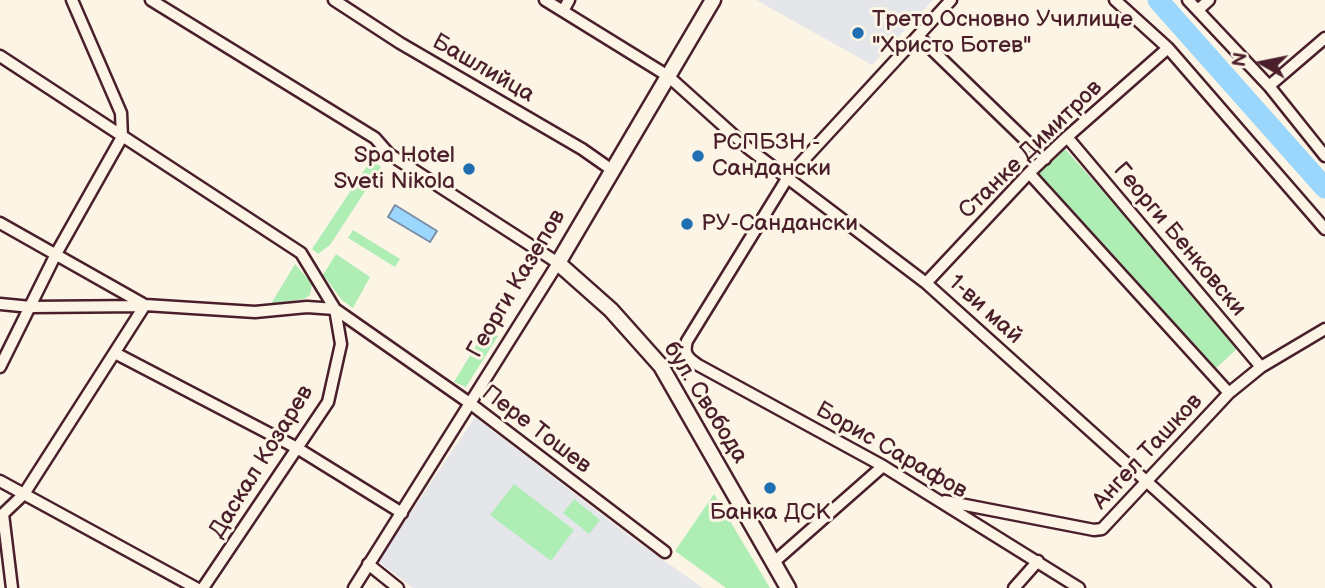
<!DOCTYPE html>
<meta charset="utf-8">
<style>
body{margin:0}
#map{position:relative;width:1325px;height:588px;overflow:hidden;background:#fcf5e5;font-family:"Balsamiq Sans",sans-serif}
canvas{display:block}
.north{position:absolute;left:1227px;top:28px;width:70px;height:70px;-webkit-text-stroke:5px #fcf5e5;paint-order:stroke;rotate:279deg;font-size:19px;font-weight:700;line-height:28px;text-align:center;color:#4a1f2b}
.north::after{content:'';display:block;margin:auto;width:24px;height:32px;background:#4a1f2b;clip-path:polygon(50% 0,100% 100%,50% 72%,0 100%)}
</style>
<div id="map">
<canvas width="1325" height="588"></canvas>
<div class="north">N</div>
</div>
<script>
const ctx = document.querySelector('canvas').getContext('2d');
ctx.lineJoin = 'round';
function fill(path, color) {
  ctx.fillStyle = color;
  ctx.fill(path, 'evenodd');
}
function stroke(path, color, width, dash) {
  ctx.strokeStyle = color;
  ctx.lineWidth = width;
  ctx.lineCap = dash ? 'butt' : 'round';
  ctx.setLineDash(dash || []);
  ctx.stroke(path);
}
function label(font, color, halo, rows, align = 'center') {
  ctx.font = font + ' "Balsamiq Sans",sans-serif';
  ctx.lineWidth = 6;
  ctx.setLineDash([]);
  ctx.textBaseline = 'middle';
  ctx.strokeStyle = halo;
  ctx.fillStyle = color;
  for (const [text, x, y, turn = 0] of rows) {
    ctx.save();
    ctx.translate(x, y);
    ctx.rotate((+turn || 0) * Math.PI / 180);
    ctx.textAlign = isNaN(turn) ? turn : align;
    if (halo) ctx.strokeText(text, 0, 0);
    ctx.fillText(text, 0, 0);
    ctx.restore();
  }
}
const built = new Path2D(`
 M756 0H933L872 65Z
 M475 417 632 538 703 588H413L378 561Z`);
const green = new Path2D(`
 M1065 149 1241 345 1213 371 1036 175Z
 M371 160 381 167 330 245 318 254 312 249Z
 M353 230 400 259 395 267 348 238Z
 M336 254 370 277 353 308 342 300 323 275Z
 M295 264 312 284 310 295 304 299 271 304Z
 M486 329 498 336 466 387 454 382Z
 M514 484 574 530 551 561 490 515Z
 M714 494 770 588H726L675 551Z
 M574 499 600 520 589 534 563 513Z`);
const water = new Path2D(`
 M395 205 437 231 430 242 388 217Z`);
const river = new Path2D(`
 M1158 0 1325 188`);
const street = new Path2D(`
 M72 0 121 113 122 137
 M151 0 375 138 389 154 558 263 354 588
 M334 0 400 43 582 149 612 170
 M545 0 668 76 748 148 926 283 1265 588
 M951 0 788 177 687 341C683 354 688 358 698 365L883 466 1079 588
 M1115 0 1168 48 1325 229
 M1188 0 1269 86 1325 156
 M1198 10 1209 0
 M563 11 569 0
 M918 36 1045 159
 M0 56 301 253 335 309 471 404 665 552
 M1269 86 1325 38
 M1067 137 1261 367
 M1029 173 1229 393
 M0 223 145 305 255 312 307 307 335 309
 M926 283 1029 173 1067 137 1168 48
 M0 304 31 307 143 306
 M115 353 297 448 402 513
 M0 367 56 254 122 137
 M0 481 196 588
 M945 501 1094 530 1102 529 1229 393 1261 367 1325 329
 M3 514 24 494 145 305
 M3 514 12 588
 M774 562 883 466
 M368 564 398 588
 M203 588 328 402 341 344 335 309
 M1014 588 1038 561`);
const secondary = new Path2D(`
 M713 0 558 263 611 310 661 366 788 588`);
const markers = [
 [858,33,7,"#1f6fb2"],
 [698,156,7,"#1f6fb2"],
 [469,169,7,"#1f6fb2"],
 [687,224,7,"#1f6fb2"],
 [770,488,7,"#1f6fb2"]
];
const poiNames = [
 ["Трето Основно Училище",872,20],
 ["\"Христо Ботев\"",872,46],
 ["РСПБЗН -",712,143],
 ["Сандански",712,169],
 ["Spa Hotel",455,156,"right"],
 ["Sveti Nikola",455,182,"right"],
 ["РУ-Сандански",701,224],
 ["Банка ДСК",770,513,"center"]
];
const streetNames = [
 ["Башлийца",483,69,30],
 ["Станке Димитров",1031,150,-44],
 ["Георги Бенковски",1179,240,50],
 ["Георги Казепов",517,284,-59],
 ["1-ви май",985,310,42],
 ["бул. Свобода",705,403,58],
 ["Пере Тошев",536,430,37],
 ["Борис Сарафов",891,451,30],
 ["Ангел Ташков",1148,452,-47],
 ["Даскал Козарев",262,462,-58]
];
fill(built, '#e5e6e9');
fill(green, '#aeedb4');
fill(water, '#9bd7fc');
stroke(water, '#7b8da8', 2);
stroke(river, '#9bd7fc', 21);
stroke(street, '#4a1f2b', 15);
stroke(secondary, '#4a1f2b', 19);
stroke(street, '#fcf5e5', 10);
stroke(secondary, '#fcf5e5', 14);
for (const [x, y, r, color] of markers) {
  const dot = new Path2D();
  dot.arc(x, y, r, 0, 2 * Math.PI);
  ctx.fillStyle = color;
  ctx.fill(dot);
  stroke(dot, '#fcf5e5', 2.5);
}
label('23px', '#4a1f2b', '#fcf5e5', poiNames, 'left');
label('23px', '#4a1f2b', '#fcf5e5', streetNames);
</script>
